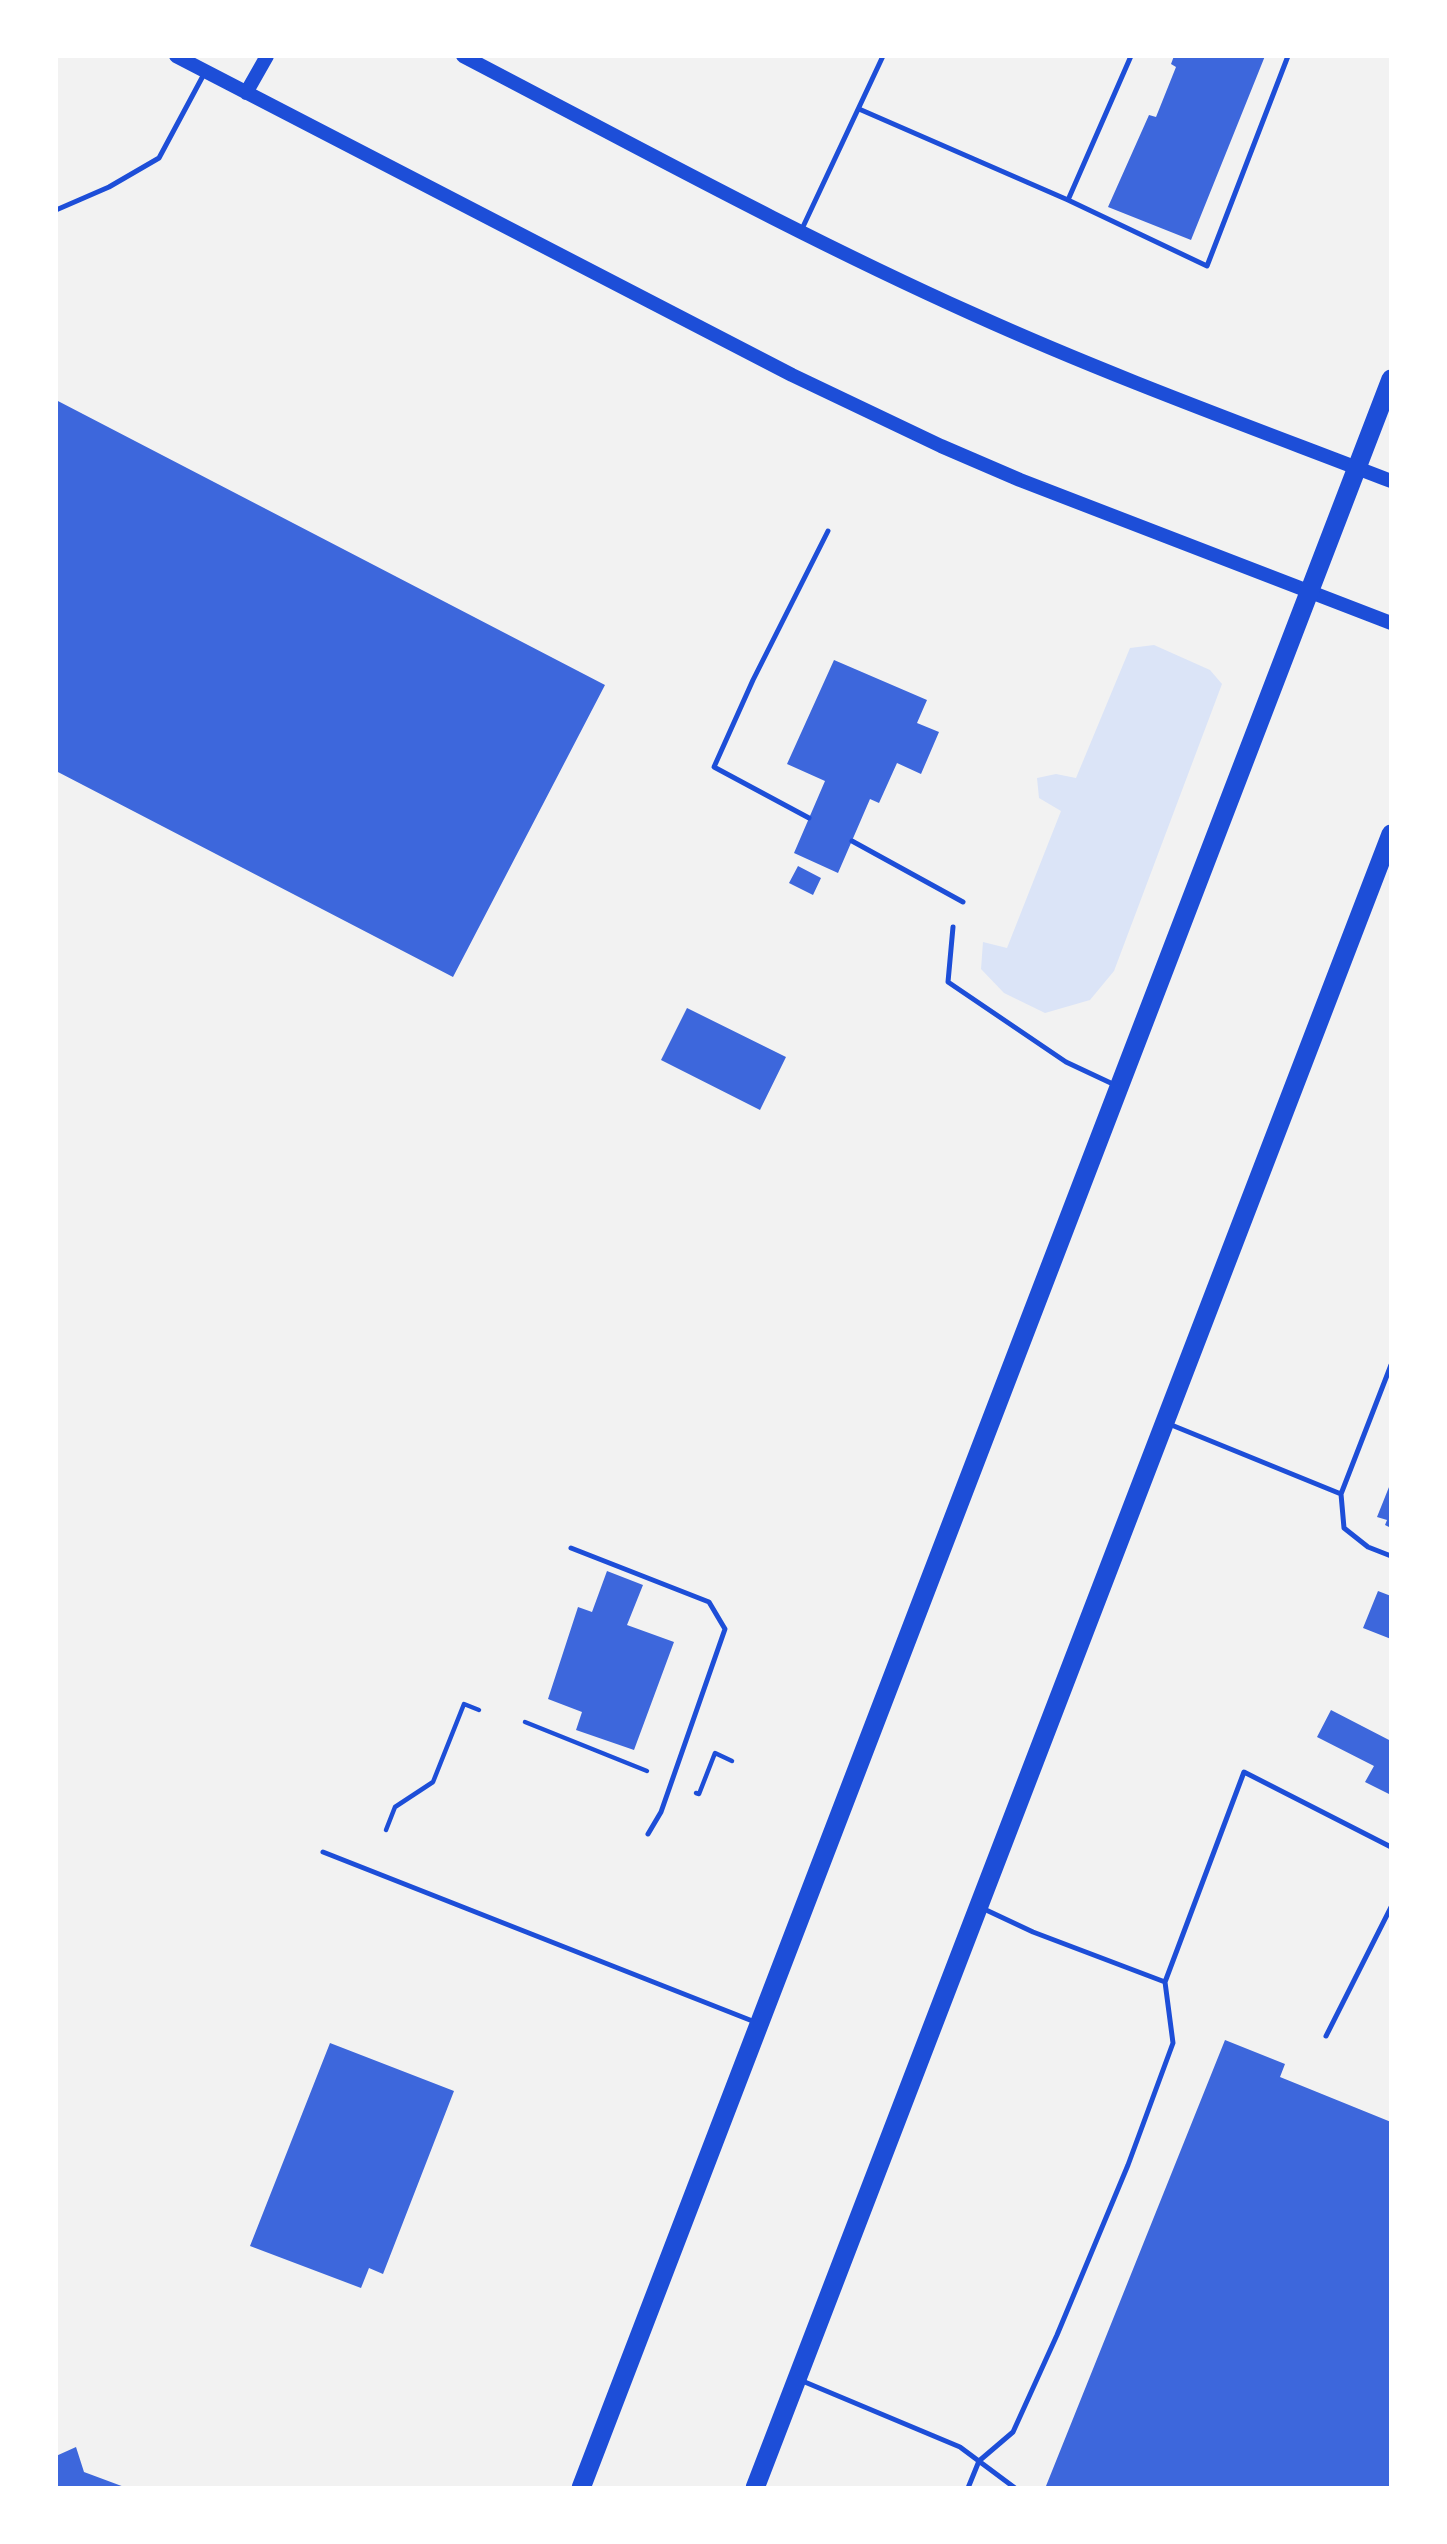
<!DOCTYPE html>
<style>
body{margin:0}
#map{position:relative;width:1447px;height:2544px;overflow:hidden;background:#f2f2f2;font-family:"Sofia Sans Condensed",sans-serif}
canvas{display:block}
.frame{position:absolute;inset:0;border:58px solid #fff;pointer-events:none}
</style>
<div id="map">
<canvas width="1447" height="2544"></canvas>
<div class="frame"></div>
</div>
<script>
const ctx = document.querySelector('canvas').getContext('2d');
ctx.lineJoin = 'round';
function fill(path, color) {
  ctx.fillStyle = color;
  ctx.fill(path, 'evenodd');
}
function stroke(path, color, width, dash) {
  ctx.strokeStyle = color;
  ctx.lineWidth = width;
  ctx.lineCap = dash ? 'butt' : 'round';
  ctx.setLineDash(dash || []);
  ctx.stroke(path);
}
const green = new Path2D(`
 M1154 645 1210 670 1222 684 1114 971 1090 1000 1045 1013 1004 993 981 969 983 942 1007 948 1061 811 1039 798 1037 778 1056 774 1076 778 1130 648Z`);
const building = new Path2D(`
 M1174 56H1265L1191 240 1108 207 1149 115 1156 117 1176 67 1171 64Z
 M56 400 605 685 453 977 56 771Z
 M834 660 927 700 917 723 939 732 921 774 897 763 879 803 870 799 838 873 794 853 825 781 787 764Z
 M798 866 821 878 813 895 789 883Z
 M687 1008 786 1057 760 1110 661 1060Z
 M1391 1482V1528L1385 1525 1387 1520 1377 1517Z
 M607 1571 643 1585 627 1625 674 1642 634 1750 576 1730 582 1712 548 1699 578 1607 592 1612Z
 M1378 1591 1391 1596V1639L1363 1628Z
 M1331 1710 1391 1741V1795L1365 1782 1374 1766 1317 1737Z
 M1225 2040 1285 2064 1280 2077 1391 2122V2488H1052L1046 2486Z
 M330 2043 454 2091 383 2274 369 2268 361 2288 250 2246Z
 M76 2447 84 2472 127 2488H56V2456Z`);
const path = new Path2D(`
 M525 1722 647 1771
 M696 1793 699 1794 715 1753 732 1761
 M386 1830 395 1807 433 1782 464 1704 479 1710`);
const service = new Path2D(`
 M859 109 1068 200 1131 56
 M1068 200 1207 266 1288 56
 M56 210 109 187 159 158 204 74
 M801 231 883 56
 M809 818 714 767 753 680 828 531
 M852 841 963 902
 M953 927 948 982 1066 1062 1115 1085
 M1391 1365 1341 1494 1344 1528 1368 1547 1391 1556
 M1169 1424 1341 1494
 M571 1548 709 1602 725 1629 661 1812 648 1834
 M323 1852 755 2022
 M984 1909 1033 1932 1165 1982 1244 1772 1391 1847
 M1326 2036 1391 1907
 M800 2380 960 2447 1015 2488
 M968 2488 979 2461 1013 2432 1057 2335 1128 2165 1173 2043 1165 1982`);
const secondary = new Path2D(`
 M176 56 792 375 941 446 1020 480 1391 623
 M463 56C632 144 799 236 973 314 1110 376 1251 427 1391 481
 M246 93 267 56`);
const trunk = new Path2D(`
 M581 2488 1391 379
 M755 2488 1391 834`);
fill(green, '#dbe4f7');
fill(building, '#3d67dc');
stroke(path, '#1d4ed8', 4.5);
stroke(service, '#1d4ed8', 5);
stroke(secondary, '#1d4ed8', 14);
stroke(trunk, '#1d4ed8', 19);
</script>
